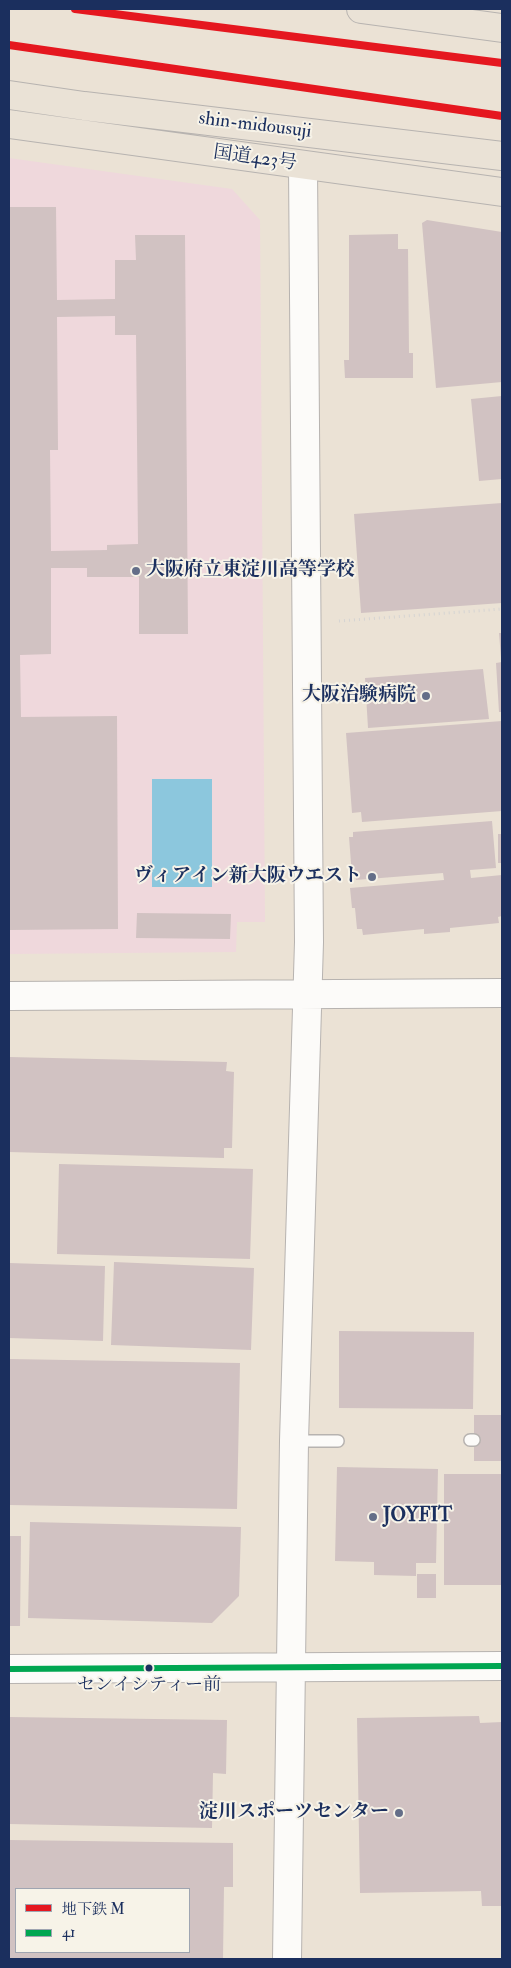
<!DOCTYPE html>
<meta charset="utf-8">
<style>
body{margin:0}
#map{position:relative;width:511px;height:1968px;overflow:hidden;background:#ebe2d5;font-family:"IM FELL Double Pica","Noto Serif JP",serif}
canvas{display:block}
.frame{position:absolute;inset:0;border:10px solid #1b2f5e;pointer-events:none}
.legend{position:absolute;left:15px;top:1888px;width:175px;height:65px;box-sizing:border-box;background:#f7f3e8;border:1px solid #9fa5b1;margin:0;padding:6px 9px;list-style:none;font-size:15px;color:#1b2f5e}
.legend li{display:flex;align-items:center;gap:10px;height:25px}
.legend b{width:25px;border:1px solid #9fa5b1}
</style>
<div id="map">
<canvas width="511" height="1968"></canvas>
<div class="frame"></div>
<ul class="legend">
<li><b style="height:6px;background:#e5171f"></b>地下鉄 M</li>
<li><b style="height:6px;background:#00a651"></b>41</li>
</ul>
</div>
<script>
const ctx = document.querySelector('canvas').getContext('2d');
ctx.lineJoin = 'round';
function fill(path, color) {
  ctx.fillStyle = color;
  ctx.fill(path, 'evenodd');
}
function stroke(path, color, width, dash) {
  ctx.strokeStyle = color;
  ctx.lineWidth = width;
  ctx.lineCap = dash ? 'butt' : 'round';
  ctx.setLineDash(dash || []);
  ctx.stroke(path);
}
function label(font, color, halo, rows, align = 'center') {
  ctx.font = font + ' "IM FELL Double Pica","Noto Serif JP",serif';
  ctx.lineWidth = 4;
  ctx.setLineDash([]);
  ctx.textBaseline = 'middle';
  ctx.strokeStyle = halo;
  ctx.fillStyle = color;
  for (const [text, x, y, turn = 0] of rows) {
    ctx.save();
    ctx.translate(x, y);
    ctx.rotate((+turn || 0) * Math.PI / 180);
    ctx.textAlign = isNaN(turn) ? turn : align;
    if (halo) ctx.strokeText(text, 0, 0);
    ctx.fillText(text, 0, 0);
    ctx.restore();
  }
}
const built = new Path2D(`
 M9 158 232 189 260 220 265 922H237L236 952 9 954Z`);
const water = new Path2D(`
 M152 779H212V887H152Z`);
const building = new Path2D(`
 M9 207H56L57 300 115 299V260H136L135 235H185L188 634H139V577H87V568H51V654L20 655 21 717 117 716 118 929 9 930ZM115 316V335H136L138 544 107 545V550L51 551 50 450H58L57 317Z
 M427 220 502 232V382L436 388 422 223Z
 M398 234V249H408L409 353H413V378H345L344 360H349V235Z
 M502 396V479L479 481 471 399Z
 M502 503V603L361 613 354 514Z
 M499 633H502V658H501Z
 M502 662V712H499L496 663Z
 M483 669 489 719 368 728 365 678Z
 M502 721V811L362 822 361 812 352 813 346 733Z
 M492 821 496 868 470 870 471 878 502 875V916L498 917 499 923 450 928V932L424 934V929L363 935 362 929H357L355 908H352L350 888 444 880 443 873 356 880 355 876H352L349 837H353V832Z
 M498 834H502V863H498Z
 M137 913 231 914 230 939 136 938Z
 M9 1057 227 1062 226 1071 234 1072 232 1148H224V1158L9 1152Z
 M59 1164 253 1169 250 1259 57 1254Z
 M114 1262 254 1268 251 1350 111 1345Z
 M9 1263 105 1266 103 1341 9 1338Z
 M339 1331 474 1332 473 1409 339 1408Z
 M9 1359 240 1363 237 1509 9 1505Z
 M474 1415H502V1461H474Z
 M337 1467 438 1469 436 1563H416V1576L374 1575V1562L335 1561Z
 M444 1474H502V1585H444Z
 M30 1522 241 1527 239 1596 212 1623 28 1618Z
 M9 1536H21L20 1626H9Z
 M417 1574H436V1598H417Z
 M479 1716 480 1723 502 1722V1906H482L481 1891 360 1893 357 1718Z
 M9 1717 227 1720 226 1774 213 1773 212 1828 9 1824Z
 M9 1840 233 1843V1887H224L223 1959H9ZM16 1889H189V1952H16Z`);
const path = new Path2D(`
 M339 621 502 609`);
const service = new Path2D(`
 M470 1440H474
 M294 1441H338`);
const tertiary = new Path2D(`
 M9 996 502 993
 M9 1669 502 1666
 M287 1959 294 1441 309 942 303 166`);
const trunk = new Path2D(`
 M361 9 502 28
 M9 95 84 106 502 156
 M9 124 502 192`);
const bus1 = new Path2D(`
 M9 1669 502 1666`);
const metro1 = new Path2D(`
 M75 9 502 63
 M9 45 502 116`);
const markers = [
 [136,571,5,"#646e88"],
 [426,696,5,"#646e88"],
 [372,877,5,"#646e88"],
 [373,1517,5,"#646e88"],
 [149,1668,4.5,"#1b2f5e"],
 [399,1813,5,"#646e88"]
];
const busNames = [
 ["センイシティー前",149,1686]
];
const streetNames = [
 ["shin-midousuji",255,126,7],
 ["国道423号",255,159,8]
];
const poiNames = [
 ["大阪府立東淀川高等学校",146,571,"left"],
 ["大阪治験病院",416,696],
 ["ヴィアイン新大阪ウエスト",362,877],
 ["JOYFIT",383,1517,"left"],
 ["淀川スポーツセンター",389,1813]
];
fill(built, '#efd8dc');
fill(water, '#8cc7dd');
fill(building, '#d1c2c2');
stroke(service, '#b7b3b0', 14);
stroke(tertiary, '#b7b3b0', 30);
stroke(trunk, '#b7b3b0', 30);
stroke(path, '#d5d4d3', 3, [1, 4]);
stroke(service, '#fcfbf9', 11);
stroke(tertiary, '#fcfbf9', 28);
stroke(trunk, '#eae2d6', 28);
stroke(bus1, '#00a651', 6);
stroke(metro1, '#e5171f', 8);
for (const [x, y, r, color] of markers) {
  const dot = new Path2D();
  dot.arc(x, y, r, 0, 2 * Math.PI);
  ctx.fillStyle = color;
  ctx.fill(dot);
  stroke(dot, '#f7f3e8', 2);
}
label('18px', '#1b2f5e', '#f7f3e8', busNames);
label('19px', '#1b2f5e', '#f7f3e8', streetNames);
label('bold 19px', '#1b2f5e', '#f7f3e8', poiNames, 'right');
</script>
